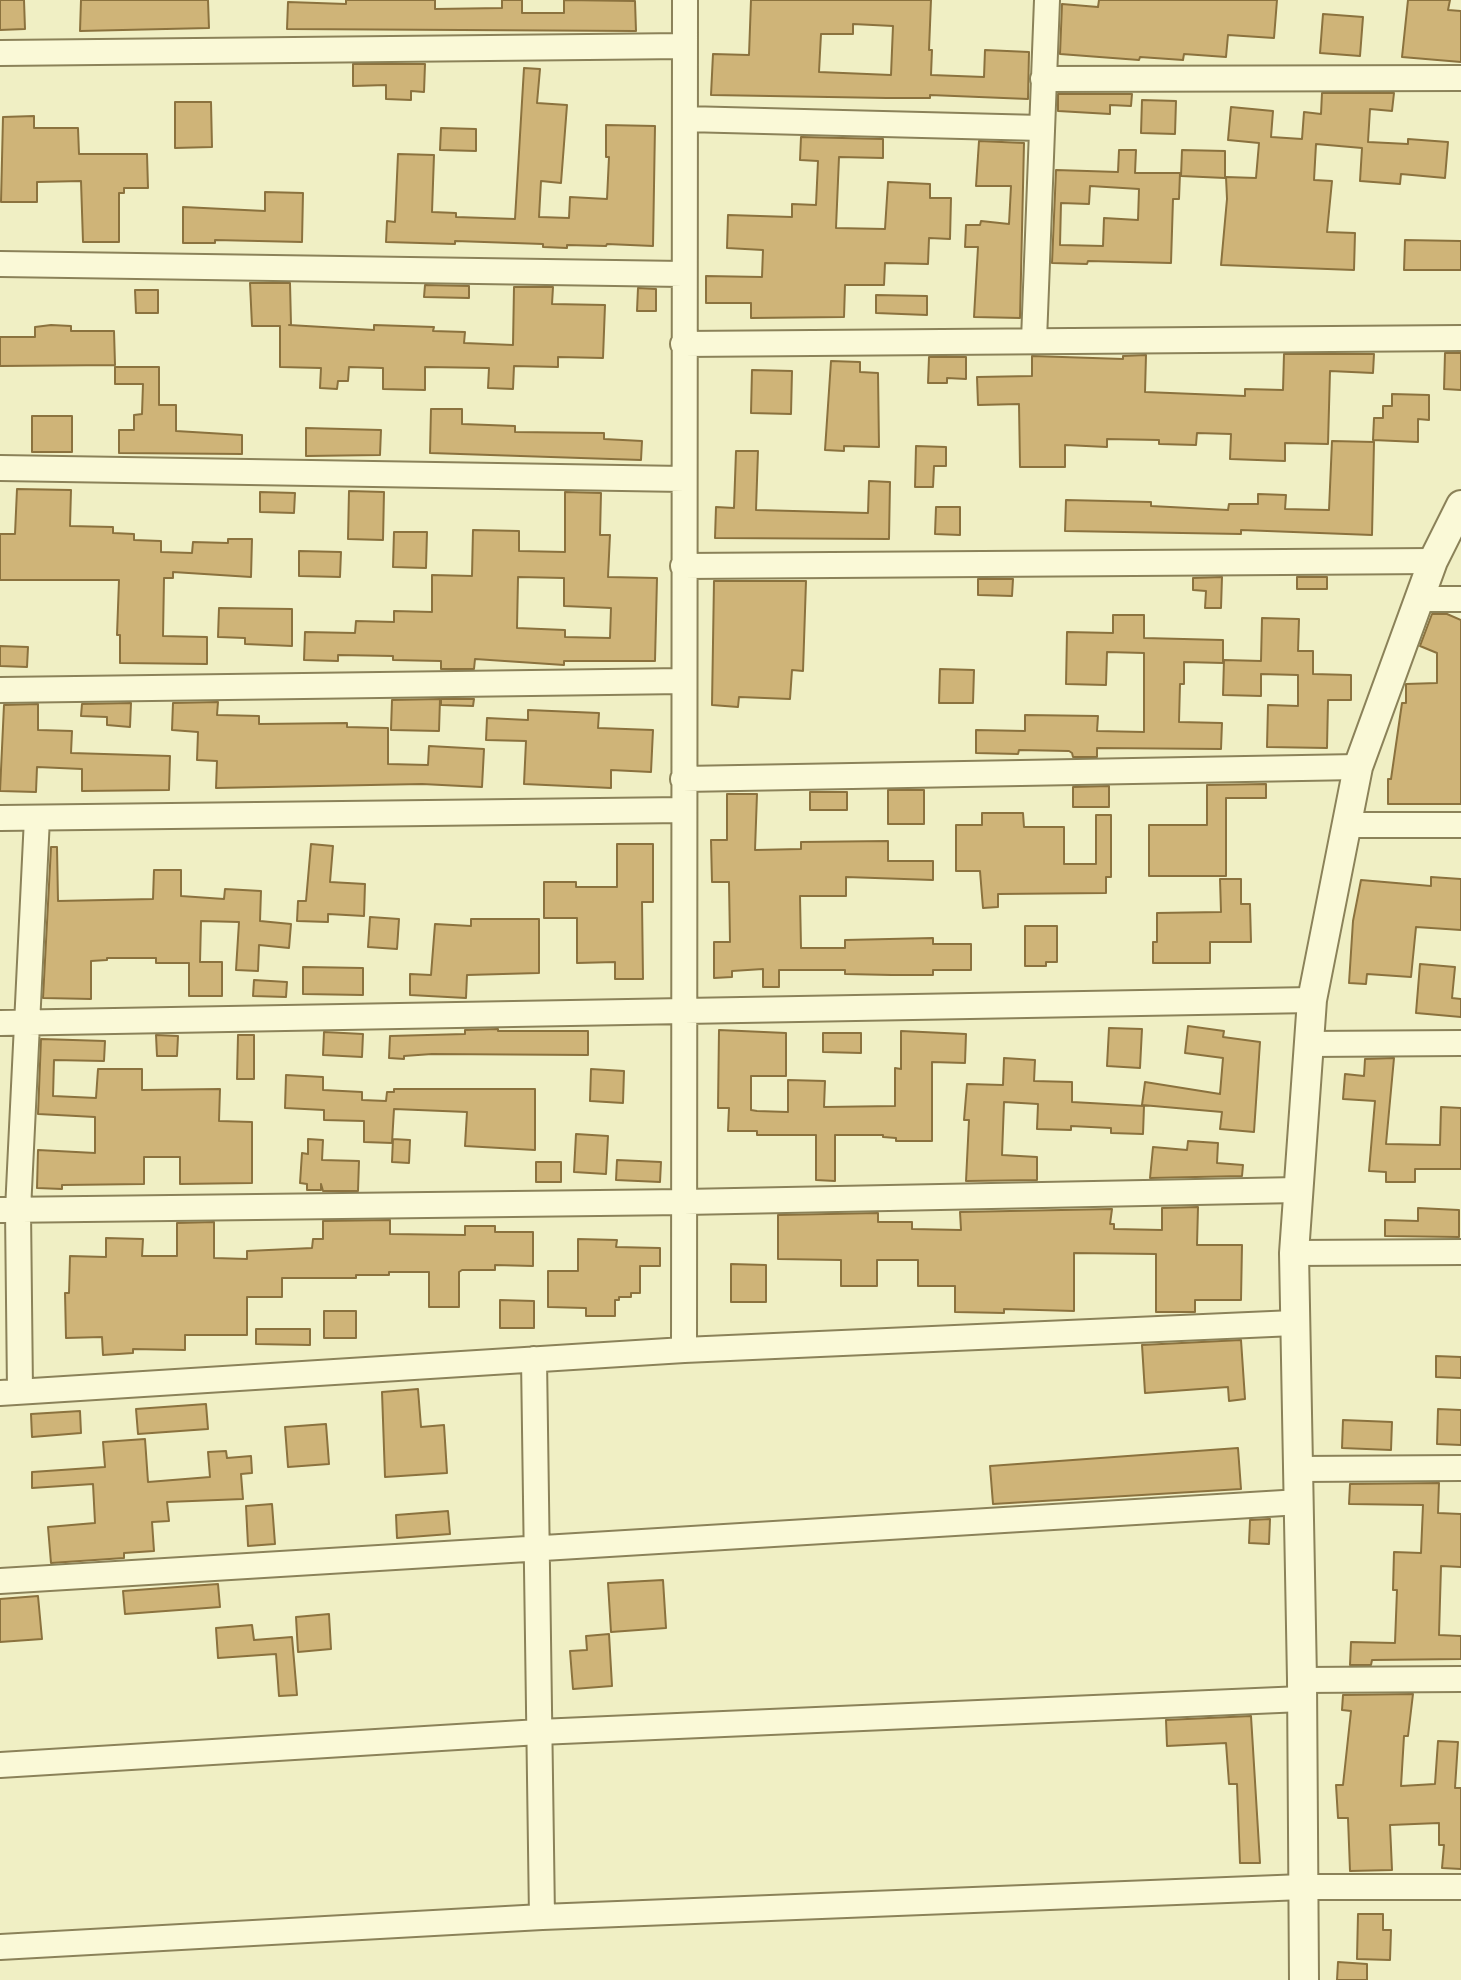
<!DOCTYPE html>
<style>
body{margin:0}
canvas{display:block;background:#f0efc4}
</style>
<canvas width="1461" height="1980"></canvas>
<script>
const ctx = document.querySelector('canvas').getContext('2d');
ctx.lineJoin = 'round';
function fill(path, color) {
  ctx.fillStyle = color;
  ctx.fill(path, 'evenodd');
}
function stroke(path, color, width, dash) {
  ctx.strokeStyle = color;
  ctx.lineWidth = width;
  ctx.lineCap = dash ? 'butt' : 'round';
  ctx.setLineDash(dash || []);
  ctx.stroke(path);
}
const building = new Path2D(`
 M0 0H24L25 29 0 30Z
 M81 0H208L209 28 80 31Z
 M346 0H435V9L502 8V0H522V13H564V0L635 1 636 31 287 29 288 2 346 4Z
 M751 0H931L929 50H932L931 75 984 77 985 50 1029 52 1028 99 930 95V98H887L711 95 713 54 749 55ZM853 24 893 26 891 75 819 72 821 34H853Z
 M1099 0H1277L1274 38 1228 35 1226 57 1184 54 1183 60 1140 57 1139 60 1060 54 1062 4 1098 7Z
 M1408 0H1450L1448 10 1461 11V62L1402 57Z
 M1323 14 1363 17 1360 56 1320 53Z
 M353 64H425L424 92 411 91V100L386 99V85L353 86Z
 M524 68 540 69 537 103 567 105 561 183 541 181 539 217 569 218 570 197 607 199 609 157H606V125L655 126 653 246 607 244 606 246 567 245V248L543 247V244L455 241V244L386 242 387 221 395 222 398 154 434 155 432 212 456 213V217L515 219Z
 M1322 93H1394L1392 111 1370 109 1368 142 1408 144V139L1448 142 1445 178 1401 174 1400 184 1360 181 1362 148 1316 144 1314 180 1332 181 1327 232 1355 233 1354 270 1221 265 1227 199 1226 177 1256 178 1259 143 1228 140 1231 107 1273 111 1271 137 1302 139 1304 112 1321 114Z
 M1058 94H1132L1131 106 1110 105V114L1058 111Z
 M1142 100 1176 101 1175 134 1141 133Z
 M175 102H211L212 147 175 148Z
 M34 116V128H78L79 154H147L148 188H124V193H119V242H83L81 181 37 182V202H1L3 117Z
 M441 128 476 129V151L440 150Z
 M801 137 883 139V158L839 157 836 228 885 229 888 182 930 184V198H951L950 239 929 238 928 264 885 263 884 285H845L844 317 751 318V303H706V276L762 277 763 250 727 248 728 215 792 217V204L816 205 818 161 800 160Z
 M979 141 1024 143 1020 318 974 317 978 247H965L966 225H980L981 221 1009 224 1011 186H976Z
 M1119 150H1136L1135 173H1180L1179 199H1173L1171 263 1088 261 1087 264 1052 263 1056 170 1118 172ZM1090 186 1139 189 1138 220 1104 218 1103 246 1060 245 1061 203 1089 204Z
 M1182 150 1225 151V178L1181 176Z
 M265 192 303 193 302 242 215 240V243H183V207L265 211Z
 M1405 240 1461 241V270H1404Z
 M250 283H290L291 325H289L374 330V325L434 327 433 331 465 332 464 343 513 345 514 287H553L552 304 605 305 603 358 558 357V367L514 366 513 389 488 388 489 368 425 367V390L383 389V368L349 367 348 381H338L337 389 320 388 321 368 280 367V326H252Z
 M425 285 469 286V298L424 297Z
 M638 288 656 289V311H637Z
 M135 290H158V313H136Z
 M876 295 927 296V315L876 313Z
 M51 325 71 326V331H114L115 365 0 366V337H35V327Z
 M1445 353H1461V390L1444 389Z
 M1284 354H1374L1373 373 1330 371 1328 444 1285 443V461L1230 459 1231 434 1197 433 1196 445 1159 444V440L1107 439V447L1065 445V467H1020L1019 404 978 405 977 377 1032 376V356L1123 359V356L1146 355 1145 392 1245 396V389L1283 390Z
 M929 357H966V379L947 378V383H928Z
 M831 361 860 362V372L878 373 879 447 844 446V451L825 450Z
 M115 367H159V405H176V431L242 435V454L119 453V430H134V415L142 414 143 384H115Z
 M752 370 792 371 791 414 751 413Z
 M1392 394 1429 395V420L1418 419V442L1373 440 1374 418H1383V406H1392Z
 M431 409H462V424L515 426V432L604 433V439L642 441 641 460 430 453Z
 M32 416H72V452H32Z
 M306 428 381 430 380 455 306 456Z
 M1332 441 1374 442 1372 535 1241 530V534L1065 531 1066 500 1151 502V506L1228 510 1229 504H1258V494L1286 495 1285 509 1329 510Z
 M916 446 946 447V466H934L933 487H915Z
 M736 451H758L756 510 868 513 869 481 890 482 889 539 715 538 716 507 734 508Z
 M17 489 71 490 70 526 113 527V533L134 534V540L161 541V552L192 553 193 542 228 543V539H252L251 577 173 572V578H164L163 636 207 637V664L120 663V635H117L119 580H0V534H15Z
 M349 491 384 492 383 540 348 539Z
 M260 492 295 493 294 513 260 512Z
 M565 492 601 493 600 535H610L608 577 657 578 655 661H564V665L475 659 474 669H441V661L393 660V656L338 655V661L304 660 305 632 355 633 356 621 394 622V611L432 612V575L472 576 473 530 519 531V551L565 552ZM518 577 564 578V606L611 608 610 638 565 637V630L517 628Z
 M936 507H960V535L935 534Z
 M394 532H427L426 568 393 567Z
 M299 551 341 552 340 577 299 576Z
 M1222 577 1221 608H1205L1206 591 1193 590V578Z
 M1297 577H1327V589H1297Z
 M978 579H1013L1012 596 978 595Z
 M714 581H806L803 671 792 670 790 699 739 697 738 707 712 705Z
 M219 608 292 609V646L245 644V638L218 637Z
 M1432 614H1447L1461 620V804H1388V779H1391L1402 703H1406V684L1437 683V653L1420 646Z
 M1113 615H1144V638L1223 640V663L1184 662V684H1180L1179 722 1222 723 1221 749 1097 748V757H1073L1072 753 1069 751 1019 750 1018 754 976 753V730L1025 731V715L1098 716 1097 731 1144 732V653L1107 652 1106 685 1066 684 1067 632 1113 633Z
 M1262 618 1299 619 1298 651H1313V674L1351 675V700H1328L1327 748 1267 747 1268 705 1298 706V675L1261 674V696L1223 695 1224 660 1261 661Z
 M0 646 28 647 27 667 0 666Z
 M940 669 974 670 973 703H939Z
 M440 699 439 731 391 730 392 700Z
 M441 699H474L473 706 441 705Z
 M218 702 217 715 259 716V724L347 723V727L388 728V764L428 765 429 746 484 749 482 787 422 784 216 788 217 761 197 760 198 732 172 730 173 703Z
 M131 703 130 727 107 725V717L81 716 82 704Z
 M38 704V730L72 731 71 753 170 756 169 790 82 791V769L37 767 36 792 0 791 4 705Z
 M528 710 599 713 598 728 653 730 651 772 611 770V788L524 784 526 741 486 740 487 718 528 720Z
 M1266 784V798H1226V876H1149V825H1207V785Z
 M1109 786V807H1073V787Z
 M888 790H924V824H888Z
 M810 792H847V810H810Z
 M727 794H757L755 850 801 849V842L888 841V861H933V880L846 877V896H800L801 948H845V940L933 938V944H971V970H933V975H892L845 974V970H779V987H763V969L732 971V977L714 978V942H730L729 882H712L711 840H727Z
 M982 813H1023L1024 827H1064V864H1096V815H1111V877H1106V893L998 894V907L983 908 980 871H956V825H982Z
 M311 844 333 846 330 882 365 884 364 916 328 914V922L297 921 298 901H306Z
 M617 844H653V902H642L643 979H615V962L577 963V918H544V882H576V887H617Z
 M51 847H57L58 901 153 899 154 870H181V896L224 899 225 889 261 891 260 921 291 924 289 948 259 945 258 971 236 970 239 922 201 921 200 962H222V996H189V963H156V958H107V960L91 961V999L43 998Z
 M1431 877 1461 879V930L1416 927 1411 977 1367 974 1366 984 1349 983 1353 921 1361 880 1431 886Z
 M1220 879H1241V904H1250L1251 942H1210V963H1153V942H1157V913L1221 912Z
 M370 917 399 919 397 949 368 947Z
 M471 919H539V973L467 975 466 998 410 995V974L431 975 435 924 471 926Z
 M1025 926H1057V962H1046V966H1025Z
 M1420 964 1455 967 1452 998 1461 999V1017L1416 1013Z
 M303 967 363 968V995L303 994Z
 M254 980 287 982 286 997 253 996Z
 M1188 1026 1224 1031 1223 1037 1260 1042 1254 1132 1220 1129 1222 1112 1142 1105 1145 1082 1220 1094 1223 1058 1185 1053Z
 M1109 1028 1142 1029 1140 1068 1107 1066Z
 M498 1029V1031H588V1055L432 1054 404 1056V1059L389 1058 390 1036 465 1034V1030Z
 M719 1030 786 1033V1076H751V1110L757 1111 788 1112V1080L825 1081 824 1107 895 1106V1068L901 1069V1031L966 1034 965 1063 932 1062V1141H896V1138L883 1137V1135H835V1181L816 1180V1135H757V1131H728L729 1108H718Z
 M324 1032 363 1034 362 1057 323 1055Z
 M823 1033H861V1053L823 1052Z
 M156 1035 178 1036 177 1056H157Z
 M238 1035H254V1079H237Z
 M41 1039 105 1041 104 1061 54 1060 53 1096 96 1098 98 1069H142V1090L220 1089 219 1121 252 1122V1183L180 1184V1157H144V1184L62 1185V1189L37 1188 38 1150 95 1153V1117L38 1114Z
 M1004 1058 1035 1060 1034 1081 1072 1082V1102L1144 1106 1143 1134 1111 1133V1128L1071 1126V1130L1037 1129 1038 1104 1004 1102 1002 1155 1037 1157V1180L966 1181 969 1120H964L967 1084 1003 1085Z
 M1394 1058 1386 1144 1440 1145 1441 1107 1461 1108V1169H1415V1182H1386V1172L1369 1171 1375 1101 1343 1099 1345 1074 1364 1076 1365 1059Z
 M591 1069 624 1071 623 1103 590 1101Z
 M286 1075 323 1077V1090L362 1092V1100L386 1101 387 1092H394V1089H535V1150L465 1146 467 1112 394 1109 392 1143 364 1142V1121L324 1120V1110L285 1108Z
 M576 1134 608 1136 606 1174 574 1172Z
 M308 1139 323 1140 322 1160 359 1161 358 1191H323L321 1184V1190H307V1184L300 1183 302 1153 308 1154Z
 M393 1139 410 1140 409 1163 392 1162Z
 M1188 1141 1218 1143 1217 1163 1243 1165 1242 1176 1150 1178 1153 1147 1187 1150Z
 M617 1160 661 1162 660 1182 616 1180Z
 M536 1162H561V1182H536Z
 M1198 1207 1197 1245H1242L1241 1300H1195V1312H1156V1254L1074 1253V1311L1004 1309V1313L955 1312V1286H918V1260H877V1286H841V1260L778 1259V1215L878 1213V1222H912V1229L961 1230 960 1212 1112 1209 1110 1224H1114V1229L1162 1230V1208Z
 M1418 1208 1459 1210V1237L1385 1236V1220L1418 1221Z
 M390 1220V1234L465 1235V1226H495V1232H533V1266L495 1265V1270H462L459 1272V1307H429V1272H389V1275H356V1278H282V1297H247V1335H185V1350L133 1349V1353L103 1355 102 1337 66 1338 65 1293H69L70 1256 106 1257V1238L143 1239 142 1256H177V1223L214 1222V1258L247 1259V1251L312 1248 313 1239H323V1221Z
 M578 1239 617 1240 616 1247 660 1248V1266H640V1293H631V1297H619V1300H615V1316H586V1308L548 1307V1271H578Z
 M731 1264 766 1265V1302H731Z
 M500 1300 534 1301V1328H500Z
 M324 1311H356V1338H324Z
 M256 1329H310V1345L256 1344Z
 M1241 1340 1245 1399 1229 1401 1228 1387 1145 1393 1142 1345Z
 M1436 1356 1461 1357V1378L1436 1377Z
 M418 1389 421 1427 444 1425 447 1473 385 1477 382 1392Z
 M206 1404 208 1429 138 1434 136 1409Z
 M1438 1409 1461 1410V1445L1437 1444Z
 M80 1411 81 1433 32 1437 31 1414Z
 M1343 1420 1392 1422 1391 1450 1342 1448Z
 M326 1424 329 1464 288 1467 285 1427Z
 M145 1439 148 1482 210 1477 208 1452 226 1451 227 1458 251 1456 252 1473 241 1474 243 1499 167 1502 169 1521 152 1522 154 1551 124 1553V1558L51 1563 48 1527 95 1523 93 1484 32 1488V1472L105 1467 103 1442Z
 M1238 1448 1241 1489 993 1504 990 1466Z
 M1439 1483 1438 1513 1461 1514V1567L1441 1566 1439 1635 1461 1636V1659L1372 1660 1371 1665H1350L1351 1642 1395 1643 1397 1590H1393L1394 1552 1421 1553 1423 1505 1349 1504 1350 1484Z
 M272 1504 275 1544 248 1546 246 1506Z
 M448 1511 450 1534 397 1538 396 1515Z
 M1270 1519 1269 1544 1249 1543 1250 1520Z
 M663 1580 666 1628 611 1632 608 1583Z
 M218 1584 220 1607 125 1614 123 1591Z
 M38 1596 42 1639 0 1642V1599Z
 M329 1614 331 1649 298 1652 296 1617Z
 M252 1625 254 1640 292 1637 297 1695 279 1696 276 1654 218 1658 216 1628Z
 M609 1634 612 1686 573 1689 570 1651 587 1650 586 1636Z
 M1413 1694 1408 1736H1404L1401 1786 1435 1784 1438 1741 1458 1742 1455 1788H1461V1869L1442 1868 1444 1845H1439V1823L1390 1825 1392 1870 1350 1871 1348 1818H1338L1336 1785H1343L1351 1711 1342 1710 1343 1695Z
 M1251 1716 1260 1863H1240L1237 1784H1229L1226 1743 1167 1746 1166 1720Z
 M1358 1914H1383V1930H1391L1390 1960 1357 1959Z
 M1338 1962 1367 1964V1980H1337Z`);
const minor = new Path2D(`
 M0 53 685 46
 M1043 79 1461 78
 M685 119 1041 128
 M0 264 683 274
 M1034 340 1047 0
 M683 344 1461 338
 M0 468 684 479
 M683 566 1433 561
 M1419 599H1461
 M0 690 683 681
 M683 779 1358 767
 M0 818 684 810
 M1347 825H1461
 M0 1023 1312 1000
 M1308 1044 1461 1043
 M0 1210 684 1202 1298 1190
 M1294 1253 1461 1252
 M684 1350 685 0
 M534 1359 542 1917
 M20 1391 18 1210 37 818
 M0 1393 684 1350 1294 1323
 M1299 1469 1461 1468
 M0 1581 1300 1502
 M1302 1680 1461 1679
 M0 1765 539 1732 1302 1699
 M0 1947 542 1917 1303 1887H1461`);
const tertiary = new Path2D(`
 M1304 1980 1302 1680 1294 1253 1312 1000 1358 767 1433 561 1461 505`);
fill(building, '#cfb478');
stroke(building, '#8b723e', 2);
stroke(minor, '#8b8259', 28);
stroke(tertiary, '#8b8259', 32);
stroke(minor, '#faf9d7', 24);
stroke(tertiary, '#faf9d7', 28);
</script>
